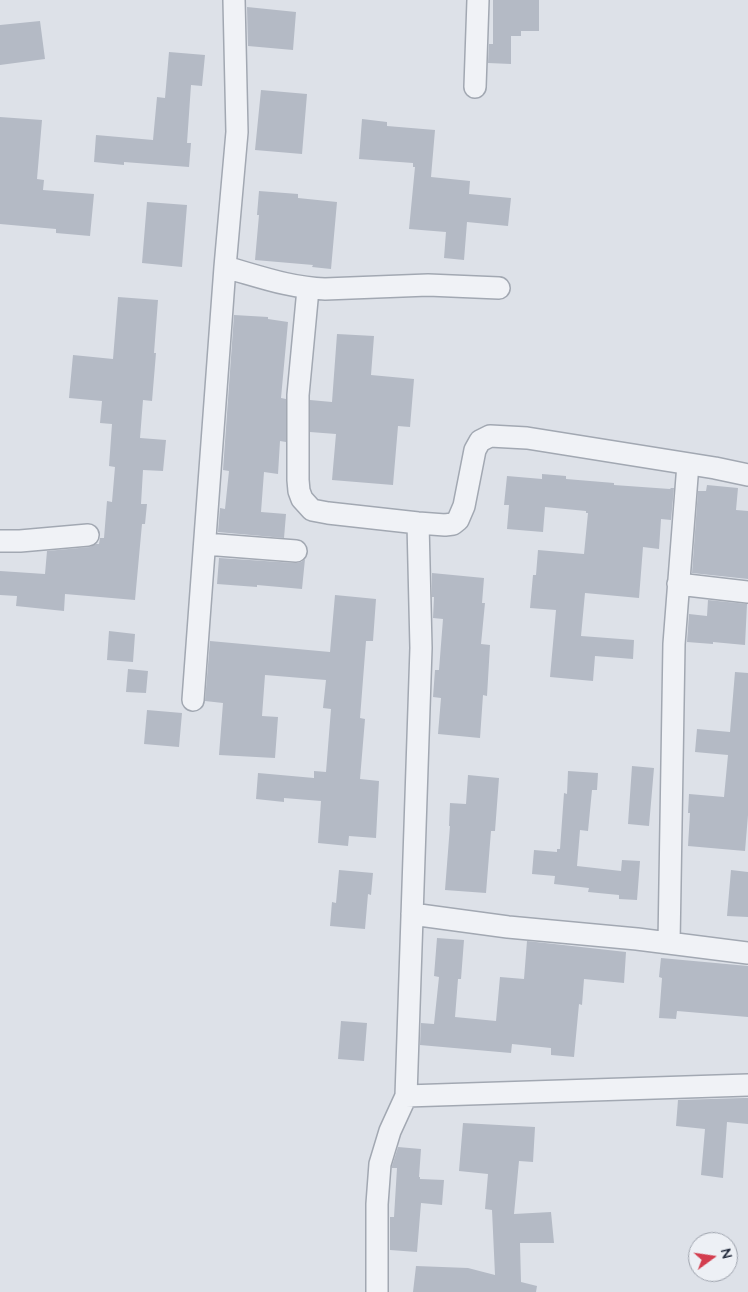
<!DOCTYPE html>
<style>
body{margin:0}
#map{position:relative;width:748px;height:1292px;overflow:hidden;background:#dde1e8;font-family:Quicksand,sans-serif}
canvas{display:block}
.north{position:absolute;left:688px;top:1232px;width:50px;height:50px;box-sizing:border-box;background:#edf0f5;border:1px solid #9da2ac;border-radius:50%;rotate:76deg;font-size:14px;font-weight:700;line-height:20px;text-align:center;color:#262e3f}
.north::after{content:'';display:block;margin:auto;width:18px;height:22px;background:#d33d4e;clip-path:polygon(50% 0,100% 100%,50% 72%,0 100%)}
</style>
<div id="map">
<canvas width="748" height="1292"></canvas>
<div class="north">N</div>
</div>
<script>
const ctx = document.querySelector('canvas').getContext('2d');
ctx.lineJoin = 'round';
function fill(path, color) {
  ctx.fillStyle = color;
  ctx.fill(path, 'evenodd');
}
function stroke(path, color, width, dash) {
  ctx.strokeStyle = color;
  ctx.lineWidth = width;
  ctx.lineCap = dash ? 'butt' : 'round';
  ctx.setLineDash(dash || []);
  ctx.stroke(path);
}
const building = new Path2D(`
 M493 0H539V31H521V36H511V64L488 63 489 44H493Z
 M247 7 296 12 293 50 248 46Z
 M40 21 45 59 0 65V25Z
 M169 52 205 55 202 86 191 85 187 143H191L189 167 124 162V165L94 162 96 135 153 140 157 97 165 98Z
 M261 90 307 94 302 154 255 150Z
 M0 117 42 120 37 179 44 180 43 190 94 194 90 236 56 233V229L0 224Z
 M362 119 387 122V126L435 130 431 177 470 181 469 194 511 198 508 226 467 222 464 260 444 258 446 232 409 229 415 167H413V163L359 159Z
 M259 191 298 194V198L337 202 331 269 312 267 313 265 255 260 259 215H257Z
 M147 202 187 205 182 267 142 263Z
 M118 297 158 300 154 353H156L152 401 143 400 140 438 166 440 163 471 143 470 141 504H147L145 524H142L135 600 65 594 64 611 16 606 17 596 0 595V571L45 574 47 551 90 547 96 544H99L100 538H104L107 501 112 502 115 467 109 466 112 424 100 423 102 401 69 398 73 355 113 359Z
 M234 315 268 317V319L288 322 281 398 286 399V442L280 441 278 474 264 472 261 512 286 514 284 538 218 532 220 508 225 509 229 471 223 470Z
 M337 334 374 336 371 375 414 379 410 427 398 426 393 485 332 480 336 434 310 432V400L332 402Z
 M542 474 566 476V479L614 483V485L670 489 671 488H674L671 520 661 519 659 549 643 547 639 598 585 593 581 636 634 640 633 659 595 656 593 681 550 677 556 610 530 608 533 575H536L538 550 584 554 588 513H586V511L545 507 543 532 507 529 509 505H504L507 476 542 479Z
 M707 485 738 488 736 510 748 511V579L692 573 698 491H706Z
 M219 558 295 563 301 562 305 559 302 589 257 585V587L217 584Z
 M432 573 484 578 482 603H485L481 644 490 645 487 696 483 695 480 738 438 734 441 698 433 697 435 670H439L443 619 433 618 434 597H432Z
 M335 595 376 599 373 641H366L360 718 365 719 360 779 379 781 376 838 349 836 348 846 318 843 321 801 284 798V802L256 799 258 773 314 778V771L326 772 331 709 323 708 326 680 265 675 262 716 278 717 275 758 219 755 223 703 205 701 210 641 330 652Z
 M708 600 747 604 745 645 713 642V644L687 642 689 614 707 616Z
 M109 631 135 634 133 662 107 660Z
 M128 669 148 671 146 693 126 692Z
 M735 672 748 673V815L745 851 688 846 690 813H688L689 794 724 797 728 755 695 752 697 729 730 732Z
 M147 710 182 713 179 747 144 744Z
 M632 766 654 768 649 826 628 824Z
 M568 771 598 773 597 790H592L588 831 580 830 577 866 621 871 622 860 640 861 637 900 619 899V895L588 892 589 888 554 884 555 876 532 874 534 850 557 852V849H560L564 793 567 794Z
 M468 775 499 778 495 831H491L486 893 445 890 450 826H449L450 803 466 804Z
 M339 870 373 873 371 895 368 894 365 929 330 926 332 902 336 903Z
 M731 870 748 872V917L727 916Z
 M437 938 464 940 461 979H458L455 1017 496 1021 500 977 524 979 527 941 626 952 624 983 584 979 582 1005 579 1004 574 1057 551 1055V1048L512 1044 511 1053 420 1045 421 1023 434 1024 439 977 434 976Z
 M661 958 748 966V1017L677 1011 676 1019 659 1018 662 978 659 977Z
 M341 1021 367 1023 364 1061 338 1059Z
 M744 1098H748V1124L727 1122 723 1178 701 1175 705 1129 676 1126 678 1100Z
 M463 1123 535 1127 533 1162 519 1161 514 1214 551 1212 554 1243H520L521 1282 537 1286 536 1292H413L416 1266 468 1268 495 1275 492 1210 485 1209 488 1174 459 1171Z
 M398 1147 421 1149 419 1177H420V1179L444 1180 442 1205 421 1203 417 1252 390 1250V1217H394L397 1168H392V1166Z`);
const minor = new Path2D(`
 M475 87 478 0
 M225 267C258 276 290 288 325 289L428 285 499 288
 M308 289 298 395V480L299 491 302 499 312 510 328 513 418 523 445 525 453 524 458 520 464 506 475 450 480 441 490 436 527 438 715 468 748 475
 M0 541H20L88 535
 M205 544 296 551
 M678 584 748 592
 M193 700 225 267 237 132 234 0
 M412 914 508 927 637 939 748 953
 M669 943 674 644 688 464
 M406 1096 748 1085
 M377 1292V1204L380 1164 390 1131 406 1096 421 648 418 523`);
fill(building, '#b4bac5');
stroke(minor, '#a2a8b2', 24);
stroke(minor, '#f0f2f6', 21);
</script>
